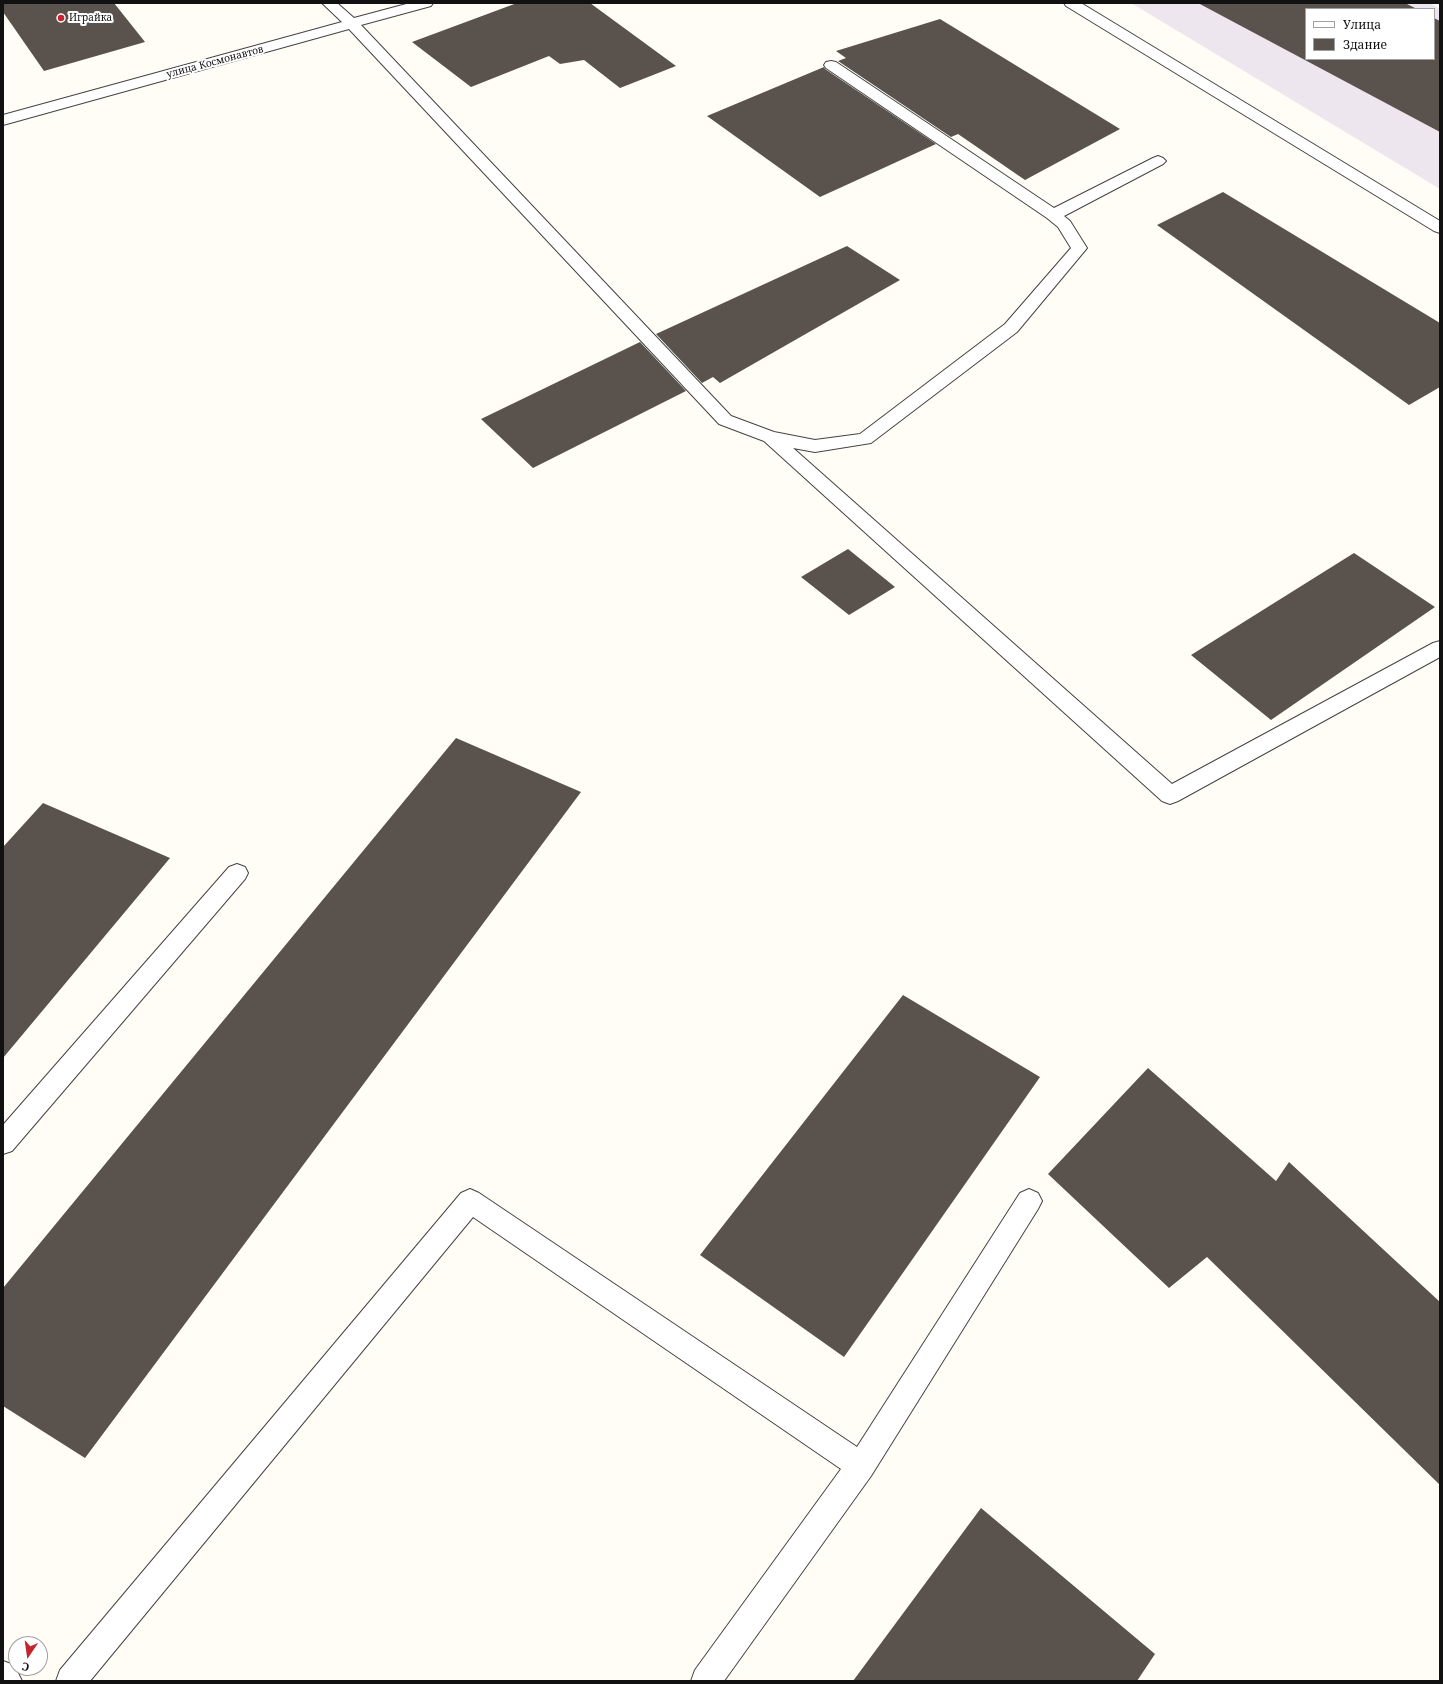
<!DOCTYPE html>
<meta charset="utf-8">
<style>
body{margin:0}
#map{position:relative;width:1443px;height:1684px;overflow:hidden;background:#fffdf5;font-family:"Noto Serif",serif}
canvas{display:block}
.frame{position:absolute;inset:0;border:4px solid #111;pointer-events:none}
.legend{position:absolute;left:1305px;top:8px;width:130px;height:52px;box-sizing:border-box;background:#fff;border:1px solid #a0a0a0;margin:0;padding:5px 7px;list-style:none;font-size:12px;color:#111}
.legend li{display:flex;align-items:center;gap:8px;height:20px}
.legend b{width:20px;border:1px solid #a0a0a0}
.north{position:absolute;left:8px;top:1636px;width:40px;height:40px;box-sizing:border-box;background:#fff;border:1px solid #a0a0a0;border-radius:50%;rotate:193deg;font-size:11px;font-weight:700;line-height:16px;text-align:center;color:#111}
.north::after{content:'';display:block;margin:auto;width:14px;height:18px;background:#c4262e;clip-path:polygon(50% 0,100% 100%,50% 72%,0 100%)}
</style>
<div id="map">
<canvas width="1443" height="1684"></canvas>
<div class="frame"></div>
<ul class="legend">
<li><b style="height:5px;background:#fff"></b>Улица</li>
<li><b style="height:11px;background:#5a524d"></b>Здание</li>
</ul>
<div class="north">С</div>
</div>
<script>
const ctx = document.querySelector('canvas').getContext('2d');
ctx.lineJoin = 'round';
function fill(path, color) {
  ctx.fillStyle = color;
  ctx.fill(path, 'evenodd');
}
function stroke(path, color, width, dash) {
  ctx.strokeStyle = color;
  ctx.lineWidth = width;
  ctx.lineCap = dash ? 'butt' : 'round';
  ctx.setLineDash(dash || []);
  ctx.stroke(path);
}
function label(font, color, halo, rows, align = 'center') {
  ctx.font = font + ' "Noto Serif",serif';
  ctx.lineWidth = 4;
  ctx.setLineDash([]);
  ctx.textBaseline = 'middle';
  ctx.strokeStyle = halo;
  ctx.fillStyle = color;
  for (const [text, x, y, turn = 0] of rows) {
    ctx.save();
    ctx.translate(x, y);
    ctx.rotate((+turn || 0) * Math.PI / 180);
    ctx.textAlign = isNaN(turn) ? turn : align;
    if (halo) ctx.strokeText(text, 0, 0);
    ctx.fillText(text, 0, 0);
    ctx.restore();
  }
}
const industrial = new Path2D(`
 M1131 3H1430L1440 9V189ZM1306 9H1434V59H1306Z`);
const building = new Path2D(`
 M3 3H114L145 42 44 71 3 12Z
 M517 3H590L676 66 620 88 584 60 560 64 549 56 471 87 412 42Z
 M1198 3H1405L1417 9H1306V59H1434V18L1440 21V132Z
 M940 19 1120 129 1025 180 958 134 951 137 838 61 846 58 836 51Z
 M824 67 825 69 936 144 820 197 707 116Z
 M1223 192 1440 323V387L1409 405 1157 225Z
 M847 246 900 280 720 383 713 377 702 383 656 334Z
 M640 342 686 391 533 468 481 419Z
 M848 549 895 587 849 615 801 577Z
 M1354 553 1435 607 1271 720 1191 655Z
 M456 738 581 792 85 1458 3 1406V1288Z
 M43 803 170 858 3 1058V847Z
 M903 995 1040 1077 844 1357 700 1255Z
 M1148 1068 1276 1181 1289 1162 1440 1302V1485L1207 1257 1169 1288 1048 1174Z
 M981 1508 1155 1654 1137 1681H853Z`);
const minor = new Path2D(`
 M322 3H337L354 18 410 3H433L431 6 361 25 731 416 774 432 815 440 860 434 1005 324 1071 248 1058 227 1047 218 826 68 824 65 826 62 831 61 836 62 1054 208 1153 158 1158 156 1163 158 1166 161 1163 164 1064 216 1070 221 1087 248 1017 332 871 443 815 452 793 448 1172 784 1433 643 1440 641V657L1178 801 1170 804 1162 801 764 441 719 424 349 29 3 125V115L342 22Z
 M1064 3H1081L1440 221V233L1434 231 1066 6Z
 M237 864 245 867 248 873 245 879 12 1151 3 1154V1125L229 867Z
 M470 1189 479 1193 857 1447 1020 1193 1029 1189 1038 1193 1042 1201 1038 1209 871 1476 724 1681H691L695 1670 841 1469 473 1217 90 1681H56L60 1670 461 1193Z
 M3 1661 14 1665 22 1681H3Z`);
const markers = [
 [61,18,4,"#c4262e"]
];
const farPoinames = [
 ["Играйка",69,18]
];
const farStreetnames = [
 ["улица Космонавтов",215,62,-15]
];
fill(industrial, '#eee6ef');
fill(building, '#5a524d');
stroke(minor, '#444', 2);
fill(minor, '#fff');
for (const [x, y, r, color] of markers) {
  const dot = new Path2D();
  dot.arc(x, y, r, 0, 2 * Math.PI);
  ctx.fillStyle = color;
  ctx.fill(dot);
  stroke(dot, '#fff', 1.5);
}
label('10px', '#111', '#fff', farPoinames, 'left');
label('10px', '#111', '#fff', farStreetnames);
</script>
